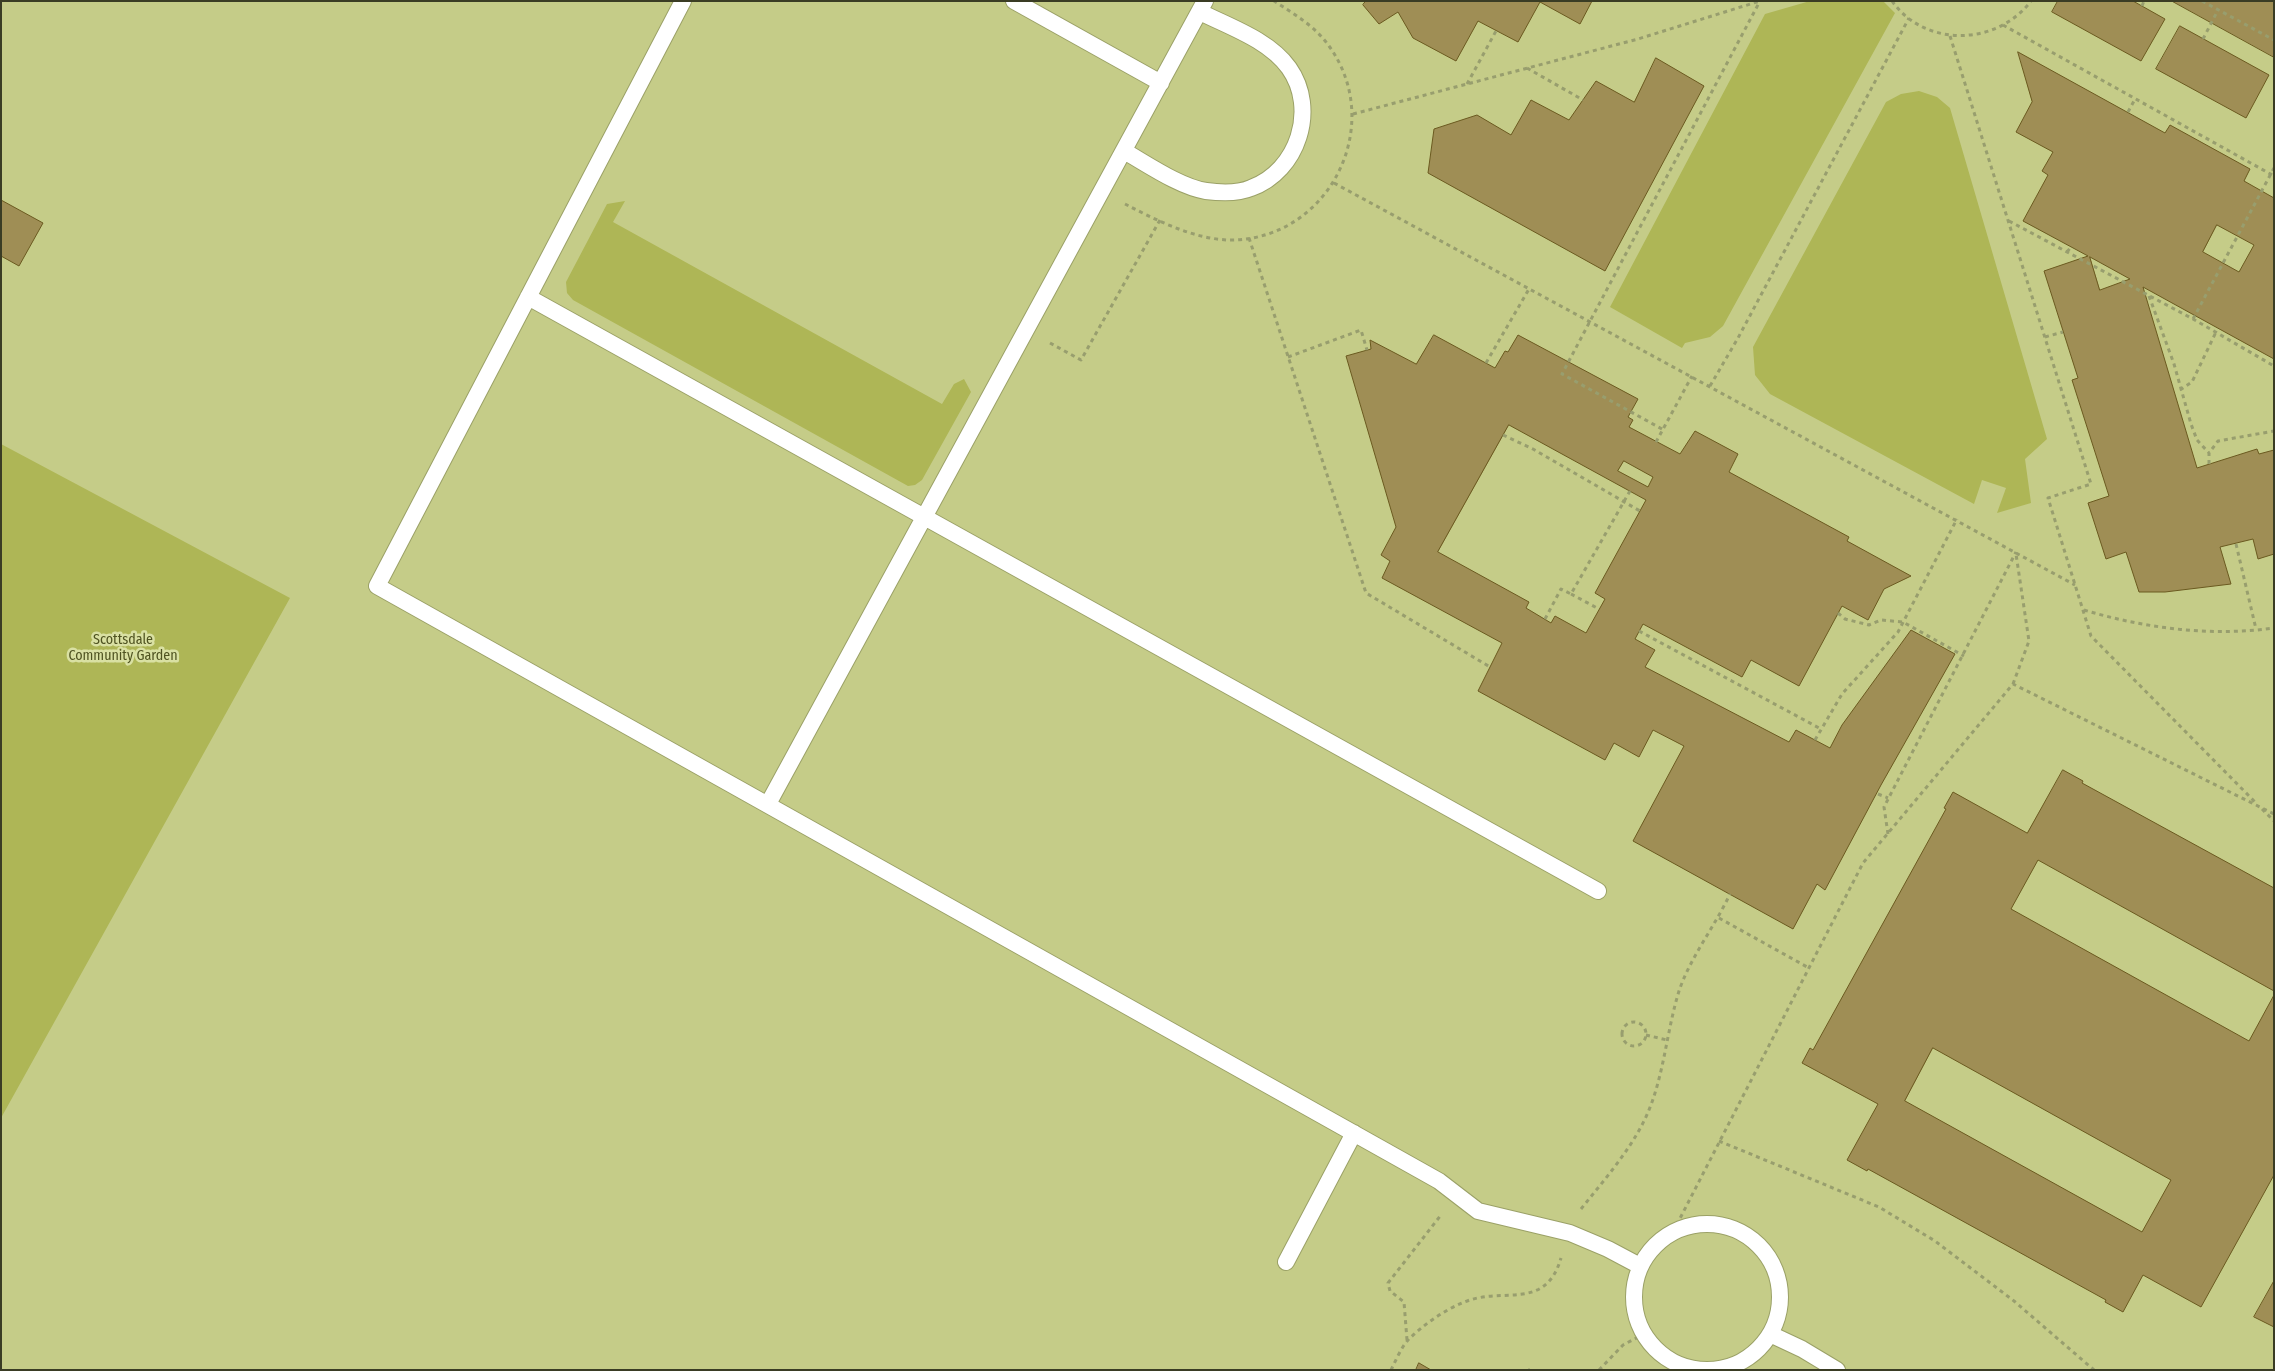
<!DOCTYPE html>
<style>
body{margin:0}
#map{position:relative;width:2275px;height:1371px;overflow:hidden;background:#ccd397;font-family:"Fira Sans Condensed",sans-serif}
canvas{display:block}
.frame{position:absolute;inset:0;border:2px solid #3a3c24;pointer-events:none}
</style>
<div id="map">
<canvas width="2275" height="1371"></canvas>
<div class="frame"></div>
</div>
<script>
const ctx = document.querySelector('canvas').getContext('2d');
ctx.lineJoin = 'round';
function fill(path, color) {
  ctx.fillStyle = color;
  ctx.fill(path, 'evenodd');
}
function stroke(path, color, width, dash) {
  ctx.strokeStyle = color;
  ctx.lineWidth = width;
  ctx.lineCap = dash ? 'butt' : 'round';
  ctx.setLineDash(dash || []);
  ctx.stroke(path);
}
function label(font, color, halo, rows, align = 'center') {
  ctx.font = font + ' "Fira Sans Condensed",sans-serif';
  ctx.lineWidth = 5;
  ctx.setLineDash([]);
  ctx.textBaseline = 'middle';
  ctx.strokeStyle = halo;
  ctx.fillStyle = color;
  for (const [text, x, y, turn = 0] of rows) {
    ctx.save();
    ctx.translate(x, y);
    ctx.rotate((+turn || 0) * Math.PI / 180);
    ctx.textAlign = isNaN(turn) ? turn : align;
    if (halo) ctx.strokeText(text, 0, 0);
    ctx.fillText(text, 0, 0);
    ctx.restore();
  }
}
const built = new Path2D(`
 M1 1H2274V1370H1Z`);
const green = new Path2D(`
 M1810 1H1883L1895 13 1723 326 1710 337 1685 343 1682 348 1610 307 1765 14Z
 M1919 91 1937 97 1950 108 2047 439 2025 459 2031 503 1997 513 2006 488 1982 480 1974 504 1770 394 1755 375 1753 347 1886 102 1901 94Z
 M625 201 613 222 942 404 954 384 964 379 971 392 922 480 915 485 908 486 573 300 567 293 566 282 607 204Z
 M1 444 290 598 1 1118Z`);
const building = new Path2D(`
 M1366 1H1592L1580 24 1540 2 1518 42 1478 21 1456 61 1413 38 1398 12 1379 24 1363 5Z
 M2058 1H2133L2165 19 2141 61 2052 12Z
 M2172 1H2274V57Z
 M2180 26 2269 75 2246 118 2156 69Z
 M2018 52 2165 133 2170 125 2250 169 2244 181 2274 198V359L2143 287 2197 468 2257 449 2259 454 2274 450V554L2258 559 2253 539 2220 547 2231 584 2165 592H2139L2126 552 2106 559 2088 503 2109 496 2072 380 2078 378 2044 271 2088 256 2023 221 2048 175 2042 171 2053 152 2016 132 2032 102ZM2217 225 2254 245 2239 272 2203 252ZM2090 257 2130 279 2100 290Z
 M1656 58 1704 86 1605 271 1428 173 1434 129 1477 115 1511 135 1531 100 1569 120 1596 81 1634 102Z
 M1 200 43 223 19 266 1 256Z
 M1434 335 1495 368 1505 351 1508 352 1518 335 1638 399 1628 417 1633 420 1629 427 1680 454 1695 431 1738 454 1729 472 1849 537 1847 541 1911 576 1884 589 1868 620 1842 606 1799 686 1751 660 1742 677 1643 624 1635 639 1655 650 1645 667 1789 742 1796 730 1830 748 1842 725 1911 630 1955 654 1881 785 1825 890 1817 884 1793 929 1633 841 1684 746 1653 730 1639 757 1614 743 1605 760 1478 691 1502 643 1382 578 1390 561 1381 555 1396 527 1346 356 1371 349 1370 340 1416 364ZM1509 425 1646 500 1595 593 1605 599 1586 633 1555 616 1551 623 1526 608 1529 602 1438 552ZM1624 461 1653 477 1648 487 1618 471Z
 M2063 770 2083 781 2082 783 2274 888V991L2038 860 2011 909 2249 1041 2274 995V1175L2201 1307 2143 1275 2123 1312 2105 1302 2106 1300 1868 1169 1867 1171 1847 1160 1878 1104 1802 1063 1810 1048 1813 1050 1946 809 1944 808 1953 792 2027 833ZM1933 1048 2171 1180 2142 1232 1905 1101Z
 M2274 1281V1327L2254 1317Z
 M1419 1363 1431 1370H1416Z`);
const path = new Path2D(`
 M1892 1C1925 48 1997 46 2031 1
 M2202 1 2274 40
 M2142 6 2144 1
 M2003 25 2274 176
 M1950 36 2091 484 2048 498 2091 636 2256 803
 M2203 39 2218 10
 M1527 68 1583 100
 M1467 84 1496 31
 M2128 112 2135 99
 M1353 114 1638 39 1760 1
 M1334 183 2075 585
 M1125 204C1156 220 1193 239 1229 240 1328 241 1387 126 1329 46 1315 26 1294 14 1274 1
 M2009 221 2193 319 2274 366
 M1249 238 1366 593 1490 667
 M2067 252 2071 247
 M2149 296 2174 364 2191 424 2197 440 2209 453
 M2193 319 2274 168
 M2045 337 2063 332
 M1050 343 1081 360 1160 220
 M1288 357 1361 330 1367 350
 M1486 363 1529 289
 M1710 386 1738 338 1909 18
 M2180 390 2192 382 2216 332
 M1662 429 1562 374 1760 1
 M1503 435 1533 449 1640 511
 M1656 442 1692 376
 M2209 464V453L2218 441 2274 431
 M2236 544 2256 629
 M1571 594 1599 609
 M2084 610C2144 628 2211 637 2274 628
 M1838 613 1845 619 1869 625 1881 620 1903 622 1964 656
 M1545 619 1561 589 1571 594 1630 491
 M1639 631 1821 729
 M2013 684 2029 641 2016 554
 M1815 740 1842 694 1898 632 1957 519
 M1878 794 1888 798
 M2262 809 2274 821
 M1888 834 1884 807 2016 552
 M1719 918 1809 968
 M1622 1034a12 12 0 1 1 24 0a12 12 0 1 1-24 0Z
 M1646 1035 1667 1040
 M1719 1141 1879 1207 1935 1241 2014 1301 2094 1370
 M1581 1209C1604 1180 1629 1152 1645 1119 1664 1079 1666 1033 1679 991 1690 958 1715 926 1730 894
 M1673 1232 1863 863 2013 684 2274 814
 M1407 1340 1404 1302 1390 1291 1388 1283 1441 1215
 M1391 1370C1396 1360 1401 1348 1408 1340 1423 1325 1443 1311 1462 1303 1501 1285 1545 1313 1561 1258
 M1528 1370H1530
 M1599 1370 1623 1345 1644 1334`);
const lane = new Path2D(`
 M683 1 377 586 1439 1181 1478 1211 1570 1233 1608 1249 1640 1266
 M1014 1 1161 83
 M1124 151C1147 164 1180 187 1206 191 1221 193 1237 194 1251 188 1298 171 1318 109 1289 68 1269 40 1230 27 1200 12
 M528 297 1598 891
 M768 804 1205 1
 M1634 1297a73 73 0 1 1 146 0a73 73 0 1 1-146 0Z
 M1286 1262 1354 1133
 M1770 1334 1802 1349 1837 1370`);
const parkNames = [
 ["Scottsdale",123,640],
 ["Community Garden",123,656]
];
fill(built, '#c5cc88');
fill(green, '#aeb656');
fill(building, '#9f8e55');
stroke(building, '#6b5a20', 1);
stroke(lane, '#9ba167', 18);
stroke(path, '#989e6e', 3, [4, 4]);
stroke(lane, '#fff', 16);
label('14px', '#4f5321', '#d9e0a3', parkNames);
</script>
